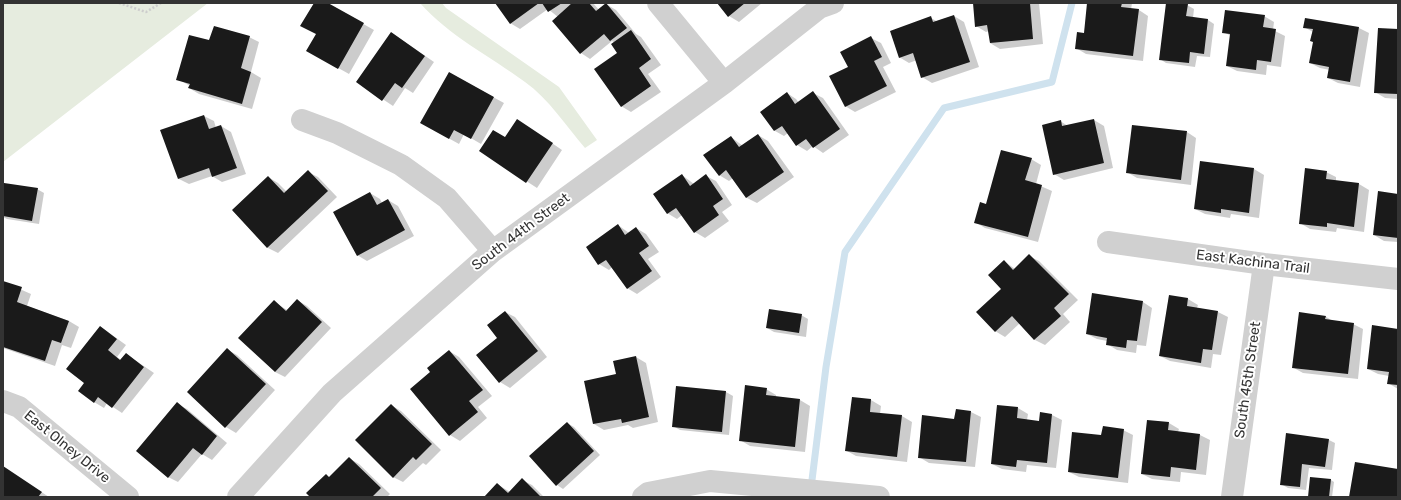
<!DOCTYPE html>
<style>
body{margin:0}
#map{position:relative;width:1401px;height:500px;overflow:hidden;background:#fff;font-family:Rubik,sans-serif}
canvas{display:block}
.frame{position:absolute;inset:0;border:4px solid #333;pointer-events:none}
</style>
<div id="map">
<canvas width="1401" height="500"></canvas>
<div class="frame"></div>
</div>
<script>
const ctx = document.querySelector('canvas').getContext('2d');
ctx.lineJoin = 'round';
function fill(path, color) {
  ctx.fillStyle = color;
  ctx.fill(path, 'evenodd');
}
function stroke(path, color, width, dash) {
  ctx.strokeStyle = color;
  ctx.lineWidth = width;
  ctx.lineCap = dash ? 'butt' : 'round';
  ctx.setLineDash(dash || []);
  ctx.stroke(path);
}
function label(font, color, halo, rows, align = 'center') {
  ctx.font = font + ' Rubik,sans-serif';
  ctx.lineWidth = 4;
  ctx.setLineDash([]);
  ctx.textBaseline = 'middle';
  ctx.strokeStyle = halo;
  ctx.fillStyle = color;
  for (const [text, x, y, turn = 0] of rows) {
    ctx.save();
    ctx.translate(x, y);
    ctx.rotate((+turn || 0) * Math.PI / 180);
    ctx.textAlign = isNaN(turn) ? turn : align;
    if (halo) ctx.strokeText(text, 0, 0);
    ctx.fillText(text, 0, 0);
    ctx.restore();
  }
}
const green = new Path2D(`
 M3 3H208L3 162Z
 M420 3H442L446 8 559 87 597 140 585 148C566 126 549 99 525 82 490 56 449 36 420 3Z`);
const shadow = new Path2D(`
 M315 3H326L374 30 349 74 308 51 317 34Z
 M496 3H593L599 10 606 4 616 10 636 34 641 37 661 65 648 74 661 92 631 112 621 106 618 53 615 43 612 41 590 59 581 53 558 17 548 9 520 29 510 23Z
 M718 3H762L739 22 729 16Z
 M974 3H1039L1043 44 1000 49 990 43 989 31 986 32 976 26Z
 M1088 3H1132L1131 10H1139L1148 16 1143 61 1086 54 1076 48 1084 35Z
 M1167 3 1187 5 1194 9 1193 18 1208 20 1214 24 1210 57 1197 56 1195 67 1166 63 1160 59Z
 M954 16 964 22 979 67 932 83 922 77 917 60 909 63 899 57 931 18 938 22Z
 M1264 16 1274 22 1273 30 1285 36 1281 67 1267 65 1266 75 1237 71 1227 66 1231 36 1224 32Z
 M1306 19 1359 28 1369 33 1360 87 1338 83 1328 78 1330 70 1320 68 1310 63 1314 42 1313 32 1304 27Z
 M1398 30V99L1385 98 1375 92Z
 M392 33 434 62 413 93 405 88 393 106 357 82Z
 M249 37 259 42 251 72 261 78 252 109 199 94 189 88 190 86 178 79 210 42Z
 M871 38 881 43 891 63 883 67 896 92 855 112 845 106 849 67Z
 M449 73 504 103 481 144 464 134 459 144 421 123Z
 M787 93 796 99 799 103 813 93 823 98 849 135 823 153 813 146 807 151 797 145 788 133 784 136 775 131Z
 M204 116 214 121 216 128 221 126 231 132 246 174 222 182 212 176 189 184 179 179Z
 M1094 120 1104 126 1113 168 1064 180 1054 174 1060 121 1068 126Z
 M527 126 562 150 537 188 480 151Z
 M1187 132 1196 138 1191 185 1137 178 1127 172Z
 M758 135 768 141 794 177 757 203 747 198 733 178 729 181 719 175 731 137 743 146Z
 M1031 159 1041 165 1036 184 1052 191 1038 242 985 228 975 222 987 205Z
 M1201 162 1254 169 1264 175 1259 218 1231 214 1230 218 1205 214 1195 209Z
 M308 172 318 177 337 197 278 253 268 248 233 211 268 177 278 183 287 192Z
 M1326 172 1336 177V181L1359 184 1369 190 1364 232 1337 228 1336 232 1310 229 1300 223Z
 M682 175 694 184 706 176 716 181 732 205 722 212 729 221 705 238 695 232 682 215 677 219 667 213Z
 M5 184 37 189 44 193 39 224 7 219 3 217Z
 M370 193 380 199 382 203 388 200 398 206 414 236 367 261 357 255Z
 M1398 195V242L1384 241 1374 235Z
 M618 225 629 233 636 228 646 234 659 252 648 259 661 277 637 294 627 288 612 267 609 270 599 264Z
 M1029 256 1039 261 1078 300 1063 314 1070 322 1045 345 1035 340 1020 323 1005 337 995 331 1003 289 1004 261 1015 269Z
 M4 282 31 294 27 306 69 321 79 327 71 348 62 345 55 366 3 348Z
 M1169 296 1188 299 1198 305 1197 308 1218 312 1228 317 1221 355 1213 354 1211 368 1170 361 1160 356Z
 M297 300 307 306 331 328 285 377 275 372 274 302 287 310Z
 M1143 302 1152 308 1146 346 1137 345 1136 353 1117 350 1107 344V341L1097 339 1087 334Z
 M505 312 515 317 547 357 510 388 500 382 478 355 499 338Z
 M801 315 808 319 806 337 774 332 767 328Z
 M1325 316 1334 322 1353 324 1363 329 1358 379 1303 373 1294 368Z
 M101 327 126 345 117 357 121 360 126 354 154 373 122 413 107 403 104 408 94 402 85 383Z
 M1398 330V389L1388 383 1389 376 1378 374 1368 369Z
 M228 350 237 355 275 390 236 433 226 427Z
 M449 351 459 357 492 396 478 407 487 418 460 441 450 435 431 372Z
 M636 357 646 363 658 422 633 428 628 425 604 430 594 424 617 375Z
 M676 387 726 392 733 396 729 435 680 430 673 426Z
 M766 389 776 395V397L800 400 810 406 805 452 750 446 740 440Z
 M853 398 871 400 881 406 880 414 902 416 912 422 907 462 856 456 847 451Z
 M177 404 187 409 227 443 212 460 202 454 178 482 168 477Z
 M391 405 401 411 441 450 426 465 423 463 403 482 393 477Z
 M1018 408 1028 414 1027 420 1040 422 1052 415 1062 420 1056 468 1027 465 1026 472 1002 469 992 464Z
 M971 412 981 417 975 467 929 463 919 457Z
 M1148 421 1169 423 1179 429 1178 432 1200 435 1210 440 1206 475 1181 472 1180 482 1152 479 1142 474Z
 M567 423 574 427 600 455 563 489 557 485Z
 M1123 430 1133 435 1128 483 1079 477 1069 472 1102 436Z
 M1287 434 1329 440 1335 443 1332 470 1309 468 1306 490 1288 488 1281 484Z
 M349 458 359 464 390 494 387 497H311Z
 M3 467 8 470 49 497H3Z
 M522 480 532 485 544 497H485L497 484 510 492Z
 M1331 480 1334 482 1332 497H1309Z`);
const stream = new Path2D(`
 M811 488 826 367 845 252 944 108 1052 82 1072 3`);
const building = new Path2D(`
 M314 3H328L364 23 338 69 306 51 316 34 300 26Z
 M495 3H539L510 24Z
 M542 3H562L548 12Z
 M572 3H589L596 11 606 3 627 28 610 41 604 34 580 54 552 21Z
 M717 3H745L728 17Z
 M973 3H1030L1033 39 990 43 987 25 975 27Z
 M1087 3H1122L1121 7 1139 9 1133 56 1075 49 1077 32 1084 33Z
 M1166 3 1188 4 1186 16 1208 19 1204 54 1190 52 1189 63 1159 60Z
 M1225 10 1265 15 1263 27 1276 29 1271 62 1257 60 1256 70 1226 66 1230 34 1222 33Z
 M954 15 970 62 921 78 913 53 899 58 890 31 931 16 933 22Z
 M1305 18 1359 27 1350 82 1327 78 1329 67 1309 63 1313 42 1310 41 1313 29 1303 28Z
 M214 26 250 36 241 68 251 72 242 104 188 88 190 84 176 80 189 35 209 40Z
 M1378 28 1398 29V94L1374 93Z
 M631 30 651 59 639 68 651 86 621 107 594 69 617 53 611 44Z
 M391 32 425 56 402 88 395 83 382 101 356 82Z
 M871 36 882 57 874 61 887 86 845 107 829 76 848 67 840 52Z
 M449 72 494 97 471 139 454 130 449 139 420 123Z
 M813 91 840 129 813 148 806 139 796 146 782 126 774 131 760 112 787 92 795 104Z
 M204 115 209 129 221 125 237 168 212 177 209 168 178 179 160 130Z
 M517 119 553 143 526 183 479 151 493 130 505 137Z
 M1094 119 1104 163 1053 175 1042 125 1061 120 1062 126Z
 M1132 125 1187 131 1181 180 1126 173Z
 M758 134 784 172 746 198 726 170 719 176 703 155 731 136 739 147Z
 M1001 150 1032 158 1025 180 1042 185 1028 237 974 223 980 202 986 204Z
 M1200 161 1254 168 1249 213 1221 209V213L1194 209Z
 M1305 168 1327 171 1326 179 1359 183 1354 227 1327 223V227L1299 224Z
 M308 170 328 191 267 248 232 210 268 176 284 193Z
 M682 174 690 186 706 174 723 199 713 206 719 215 694 233 676 208 667 214 653 194Z
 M4 183 38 188 32 221 3 216Z
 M1378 191 1398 194V238L1373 235Z
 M370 192 377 205 388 199 405 230 357 256 333 212Z
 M618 224 625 235 636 227 649 246 639 253 652 271 627 289 606 260 598 265 586 247Z
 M1029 254 1069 294 1054 308 1061 316 1034 340 1012 316 995 332 976 312 1001 289 988 275 1004 260 1013 270Z
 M3 281 22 287 17 302 69 321 61 343 52 340 45 361 3 347Z
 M1092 293 1143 301 1137 341 1127 340 1126 348 1106 345 1107 338 1086 334Z
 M1169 295 1188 298 1187 306 1218 311 1212 350 1203 349 1201 363 1159 356Z
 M297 299 322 322 275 372 238 338 274 300 286 311Z
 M769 309 802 314 799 333 766 328Z
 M505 311 538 351 499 383 476 355 497 338 487 325Z
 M1299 312 1326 316 1325 319 1354 323 1348 374 1292 368Z
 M1372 325 1398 329V385L1387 384 1389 372 1367 369Z
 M100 326 117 339 108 350 120 360 126 353 144 367 112 408 98 397 94 403 78 391 84 383 66 369Z
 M227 348 266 384 225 428 187 392Z
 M449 350 483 390 469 401 478 412 449 436 410 389 430 372 427 368Z
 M636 356 649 417 622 423 621 419 593 424 584 381 616 374 613 361Z
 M745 385 767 388 766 395 800 399 795 447 739 441Z
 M676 386 726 391 722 432 672 427Z
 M852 397 871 399 870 412 902 415 897 457 845 451Z
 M177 402 217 436 202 455 193 448 168 478 136 451Z
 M391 404 432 444 416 460 413 457 393 478 355 440Z
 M997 405 1018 407 1017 418 1039 421 1040 412 1052 414 1047 463 1017 460 1016 467 991 464Z
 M956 409 971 411 966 462 918 458 922 415 954 419Z
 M1147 420 1169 422 1168 430 1200 434 1196 470 1171 467 1170 477 1141 474Z
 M567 422 594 451 556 486 529 456Z
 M1103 426 1124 429 1118 478 1068 472 1072 432 1101 435Z
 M1286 433 1329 439 1325 467 1302 464 1300 487 1280 485Z
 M349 457 381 488 372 497H310L306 493 326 474 329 477Z
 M1355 462 1398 469V497H1349Z
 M3 466 42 492 38 497H3Z
 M1310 477 1331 479 1329 497H1308Z
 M522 478 541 497H484L497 483 508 493Z`);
const path = new Path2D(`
 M119 3 146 12 161 3`);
const minor = new Path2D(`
 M658 3 724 83
 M302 120 337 133 401 165 447 198 493 251
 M1108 242 1264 264 1398 279
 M3 401 19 407 128 497
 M238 497 332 393 493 251 724 83 819 8 833 3
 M643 497 648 493 710 481 879 497
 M1232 497 1264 264`);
const streetNames = [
 ["South 44th Street",521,232,-37],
 ["East Kachina Trail",1253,262,7],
 ["South 45th Street",1248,380,-82],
 ["East Olney Drive",67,447,39]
];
fill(green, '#e6ecdf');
fill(shadow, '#0003');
stroke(stream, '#cfe2ee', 7);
fill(building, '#1a1a1a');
stroke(path, '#cdcdcd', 2.5, [2, 2]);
stroke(minor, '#d0d0d0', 22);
label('14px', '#333', '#fff', streetNames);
</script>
